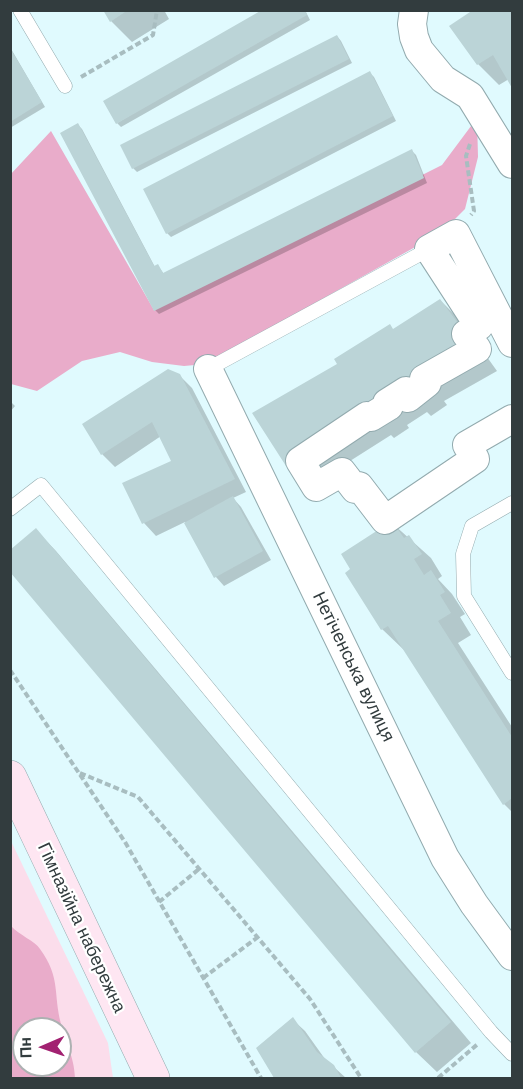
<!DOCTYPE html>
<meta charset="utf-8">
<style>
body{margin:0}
#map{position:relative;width:523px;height:1089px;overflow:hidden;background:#e0fafe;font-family:Arial,sans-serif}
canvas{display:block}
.frame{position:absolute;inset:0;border:12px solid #323c3e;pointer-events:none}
.north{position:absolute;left:12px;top:1017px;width:60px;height:60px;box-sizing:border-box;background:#fff;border:2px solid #adb1b2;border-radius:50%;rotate:268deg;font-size:16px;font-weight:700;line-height:24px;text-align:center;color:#323c3e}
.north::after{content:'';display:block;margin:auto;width:21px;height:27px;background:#a22171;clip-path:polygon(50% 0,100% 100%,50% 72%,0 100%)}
</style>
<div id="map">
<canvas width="523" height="1089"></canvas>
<div class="frame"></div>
<div class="north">Пн</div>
</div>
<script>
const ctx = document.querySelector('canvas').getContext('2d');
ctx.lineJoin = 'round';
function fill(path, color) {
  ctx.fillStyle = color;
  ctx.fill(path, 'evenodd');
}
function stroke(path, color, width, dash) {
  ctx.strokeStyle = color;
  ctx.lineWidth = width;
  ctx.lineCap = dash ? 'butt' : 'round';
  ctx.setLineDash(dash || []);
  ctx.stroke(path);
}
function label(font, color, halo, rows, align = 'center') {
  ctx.font = font + ' Arial,sans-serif';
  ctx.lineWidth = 4.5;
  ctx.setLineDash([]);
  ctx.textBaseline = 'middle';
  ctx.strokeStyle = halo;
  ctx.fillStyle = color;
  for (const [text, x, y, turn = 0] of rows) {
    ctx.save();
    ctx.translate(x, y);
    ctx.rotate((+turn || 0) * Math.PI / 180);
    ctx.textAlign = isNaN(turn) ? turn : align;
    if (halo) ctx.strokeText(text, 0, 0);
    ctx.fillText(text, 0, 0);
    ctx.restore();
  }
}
const green = new Path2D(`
 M10 839 108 1043 113 1078H11ZM24 1029H60V1065H24Z`);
const forest = new Path2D(`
 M477 118 478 157 465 209 442 232 206 364 184 366 152 362 120 352 82 361 37 391 11 384 10 175 51 131 154 310 442 165Z
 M11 926C19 935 35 941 40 949 61 978 53 993 61 1024 66 1046 74 1055 75 1078H11ZM24 1029H60V1065H24Z`);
const shadow = new Path2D(`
 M104 10H164L169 19 132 42 111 21Z
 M305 10 310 20 121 127 117 123Z
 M476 10H512V85L509 79 499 85 478 64 451 27Z
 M337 36 341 41 352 63 137 172 133 168 122 145Z
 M10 47 45 107 10 128Z
 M370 73 374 77 396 121 171 237 167 233Z
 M78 125 82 129 155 267 158 266 164 274 412 151 416 155 427 183 159 314 155 310Z
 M440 300 462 322 497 371 444 401 447 405 431 416 427 412 407 425 409 428 394 438 391 435 309 487 339 365Z
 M179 375 192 388 246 492 233 498 241 507 271 560 224 586 216 577 185 522 156 536 144 523 124 484 173 461 161 436 115 467 102 454 84 424Z
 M10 401 15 406 10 412Z
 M392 523 431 558 442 576 438 579 452 594 465 614 460 617 471 635 458 643 512 727V812L504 804 405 649 404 650 382 629Z
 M36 530 56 551 471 1043 437 1072 416 1052Z
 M292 1019 305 1031 325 1059 346 1078H276L258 1048Z`);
const building = new Path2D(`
 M103 10H128L110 22Z
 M262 10H305L307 15 116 124 103 101Z
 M473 10H512V88L493 55 477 65 449 26Z
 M337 35 349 59 132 169 120 145Z
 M10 48 42 102 10 122Z
 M370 71 393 116 166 234 143 189Z
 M78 123 154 266 158 264 163 273 412 149 424 178 154 311 60 133Z
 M440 299 477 349 286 466 252 413 337 364 334 359 390 324 393 329Z
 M168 369 180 374 235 479 142 524 122 483 171 461 152 422 101 455 82 424Z
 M233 496 263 551 214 578 184 523Z
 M392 521 404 538 409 535 422 554 414 559 424 575 431 570 445 592 440 595 451 613 438 621 512 737V798L503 805 388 626 381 630 345 573 350 569 341 554Z
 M36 528 451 1022 415 1053 10 572V550Z
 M293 1017 317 1052 334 1065 341 1078H274L256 1048Z`);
const path = new Path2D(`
 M81 77 153 35 157 10
 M470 144 466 156 474 211 471 215
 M10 670 125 842 261 1078
 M80 773 138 797 310 999 361 1078
 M159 902 199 869
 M203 978 258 937
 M438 1078 479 1043`);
const lane = new Path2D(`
 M20 10 65 86
 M208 369 433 247
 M512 503 472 526 463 554 464 596 512 673
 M10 509 41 485 491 1032 512 1054`);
const street = new Path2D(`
 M414 10 412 24 414 37 419 50 443 79 470 96 512 164
 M512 343 456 234 429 249 479 326 466 334 477 349 424 379 427 383 408 398 406 391 387 403 389 406 371 417 367 416 300 461 316 487 342 472 355 489 359 486 385 520 475 459 467 445 512 419
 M208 369 445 858 474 904 512 956`);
const secondary = new Path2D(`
 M10 777 153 1078`);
const streetNames = [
 ["Нетіченська вулиця",353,667,64],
 ["Гімназійна набережна",81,928,65]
];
fill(green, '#fbddeb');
fill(forest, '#e9acca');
fill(shadow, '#0003');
fill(building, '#bbd4d7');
stroke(lane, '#92aaae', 15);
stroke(street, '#92aaae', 30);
stroke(secondary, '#92aaae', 34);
stroke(path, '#a8bdc0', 4, [6, 3]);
stroke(lane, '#fff', 14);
stroke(street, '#fff', 28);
stroke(secondary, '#fee6f2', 33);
label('18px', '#323c3e', '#fff', streetNames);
</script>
